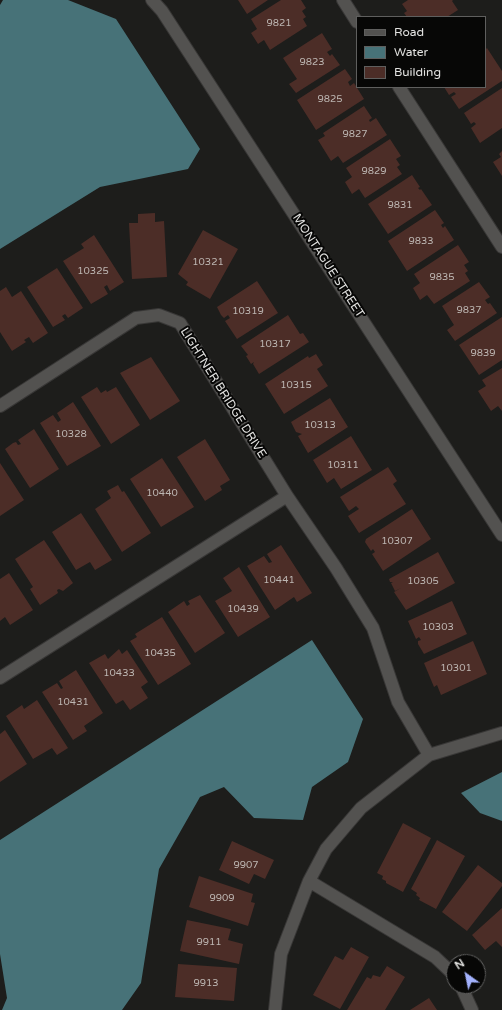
<!DOCTYPE html>
<style>
body{margin:0}
#map{position:relative;width:502px;height:1010px;overflow:hidden;background:#1d1d1b;font-family:"Varela Round",sans-serif}
canvas{display:block}
.legend{position:absolute;left:356px;top:16px;width:130px;height:72px;box-sizing:border-box;background:#070706;border:1px solid #5f5f5e;margin:0;padding:5px 7px;list-style:none;font-size:12px;color:#e3e3e1}
.legend li{display:flex;align-items:center;gap:8px;height:20px}
.legend b{width:20px;border:1px solid #5f5f5e}
.north{position:absolute;left:446px;top:954px;width:40px;height:40px;box-sizing:border-box;background:#070706;border:1px solid #5f5f5e;border-radius:50%;rotate:327deg;font-size:11px;font-weight:700;line-height:16px;text-align:center;color:#e3e3e1}
.north::after{content:'';display:block;margin:auto;width:14px;height:18px;background:#a3b2fd;clip-path:polygon(50% 0,100% 100%,50% 72%,0 100%)}
</style>
<div id="map">
<canvas width="502" height="1010"></canvas>
<ul class="legend">
<li><b style="height:5px;background:#535250"></b>Road</li>
<li><b style="height:11px;background:#477278"></b>Water</li>
<li><b style="height:11px;background:#4c2d27"></b>Building</li>
</ul>
<div class="north">N</div>
</div>
<script>
const ctx = document.querySelector('canvas').getContext('2d');
ctx.lineJoin = 'round';
function fill(path, color) {
  ctx.fillStyle = color;
  ctx.fill(path, 'evenodd');
}
function stroke(path, color, width, dash) {
  ctx.strokeStyle = color;
  ctx.lineWidth = width;
  ctx.lineCap = dash ? 'butt' : 'round';
  ctx.setLineDash(dash || []);
  ctx.stroke(path);
}
function label(font, color, halo, rows, align = 'center') {
  ctx.font = font + ' "Varela Round",sans-serif';
  ctx.lineWidth = 4;
  ctx.setLineDash([]);
  ctx.textBaseline = 'middle';
  ctx.strokeStyle = halo;
  ctx.fillStyle = color;
  for (const [text, x, y, turn = 0] of rows) {
    ctx.save();
    ctx.translate(x, y);
    ctx.rotate((+turn || 0) * Math.PI / 180);
    ctx.textAlign = isNaN(turn) ? turn : align;
    if (halo) ctx.strokeText(text, 0, 0);
    ctx.fillText(text, 0, 0);
    ctx.restore();
  }
}
const water = new Path2D(`
 M3 0H68L116 19 200 149 188 169 100 187 0 249V5Z
 M312 640 363 719 348 762 312 787 303 820 254 818 224 787 200 797 159 869 141 983 122 1010H2L7 998 0 954V840Z
 M502 772V821L480 813 461 793Z`);
const building = new Path2D(`
 M238 0H268L247 14Z
 M281 0H301L306 8 302 11 306 17 303 19 307 26 270 50 264 40 258 44 251 33 257 29 251 19Z
 M408 0H453L452 1 458 10 447 17H407L404 13 407 11 402 4Z
 M322 33 332 49 327 52 330 56 332 54 340 65 296 93 289 84 297 79 283 58Z
 M487 48 502 71V81L459 109 451 97 456 94 454 92 449 95 444 87H485V50Z
 M345 69 352 79 348 82 350 86 354 83 364 99 316 130 297 100Z
 M502 88V128L480 143 471 128 476 124 474 122 471 124 464 113Z
 M364 106 372 118 369 120 370 122 376 118 387 135 343 163 338 156 331 161 318 140 325 136 323 133Z
 M390 139 401 156 396 159 400 165 397 167 402 174 365 198 359 189 352 194 345 182 352 177 346 168Z
 M502 151V176L493 162 501 157 499 154Z
 M412 175 420 187 418 188 420 190 421 189 432 205 388 234 368 204Z
 M435 210 444 223 441 225 443 228 445 226 454 240 407 271 388 241Z
 M155 213V222L164 221 167 277 132 279 129 223H138V214Z
 M203 230 238 249 210 299 186 285 188 282 178 274Z
 M94 235 124 282 110 291 107 285 104 287 108 294 91 304 63 261 84 248 81 244Z
 M458 245 469 262 464 265 468 271 465 273 470 281 434 304 427 295 420 300 413 288 420 283 414 274Z
 M57 268 83 308 68 318 65 314 62 316 65 320 53 327 27 287Z
 M257 281 278 313 237 339 225 321 230 318 228 315 224 318 221 315 217 307Z
 M479 282 490 297 485 300 488 304 490 303 497 313 455 341 447 330 454 325 442 306Z
 M6 287 12 297 21 291 48 333 33 343 29 337 24 340 26 342 12 351 0 332V291Z
 M288 315 300 334 303 333 309 342 259 374 253 364 254 362 251 364 246 356 248 355 241 346Z
 M502 317V360L479 375 459 345Z
 M316 354 323 365 317 369 328 386 284 414 265 384 308 356 309 358Z
 M151 357 180 401 150 420 120 373Z
 M502 368V411L498 406 491 411 478 391 486 386 482 380Z
 M97 387 101 393 106 390 107 392 116 387 140 425 111 444 81 397Z
 M330 398 348 427 308 453 298 436 302 434 296 432 291 422Z
 M73 402 101 446 67 466 40 423 53 415 58 422 61 420 57 413Z
 M34 429 59 469 30 488 5 449 13 443 16 442 18 445 21 444 18 440Z
 M351 436 372 470 341 489 334 478 327 483 313 460Z
 M205 439 230 480 220 486 222 490 205 501 177 457Z
 M162 458 194 507 161 527 130 479Z
 M0 463 24 500 0 516Z
 M388 467 397 481 393 484 406 504 359 533 348 516 359 509 356 506 349 511 340 497Z
 M118 485 122 492 124 491 151 533 122 552 95 509 111 498 107 491Z
 M412 509 431 539 383 571 372 554 375 552 373 549 371 551 365 542 366 539Z
 M81 513 112 560 95 570 90 562 76 570 52 532Z
 M44 540 73 583 63 591 59 589 57 590 58 593 40 605 30 589 33 587 15 559Z
 M281 545 312 593 297 602 294 597 275 610 247 566 264 556 269 563 272 562 267 554Z
 M438 552 455 583 406 610 394 592 401 588 395 591 391 583 393 582H390L389 579Z
 M239 567 270 617 238 637 215 601 232 591 223 578Z
 M9 573 33 610 10 625 5 617 0 621V579Z
 M200 595 225 633 195 653 168 612 184 601 187 606 190 604 188 601Z
 M452 601 467 634 424 654 418 644V641L421 640 419 637 416 639 408 621Z
 M162 617 191 664 158 685 130 641 137 637 135 634Z
 M473 641 487 674 441 695 437 685 434 687 424 663Z
 M119 649 122 654 127 650 148 682 141 687 148 698 130 710 123 700 116 704 89 663 105 654 108 659Z
 M76 670 103 713 84 726 87 731 73 740 42 692 57 683 61 689 63 688 59 681Z
 M37 700 68 748 57 755 52 748 33 759 6 716 22 705 24 709Z
 M5 730 27 764 0 782V734Z
 M403 823 431 838 403 892 386 883V881L382 879 383 876 377 873Z
 M437 840 465 856 436 909 419 900 420 898 416 895 417 893 411 889Z
 M232 841 274 860 265 879 254 874 249 884 219 870Z
 M478 865 502 883V886L467 931 442 912Z
 M199 876 253 894 251 902 255 903 248 926 189 907Z
 M502 908V947L496 941 485 950 472 935Z
 M187 920 231 929 228 940 243 944 239 964 180 951Z
 M351 947 369 957 340 1009 313 995 335 956 343 960Z
 M178 964 237 968 234 1001 175 997Z
 M387 966 405 977 385 1010H347L367 977 371 979 373 975 380 977Z
 M429 998 437 1010H410Z`);
const minor = new Path2D(`
 M152 0 162 11 502 535
 M343 0 357 22
 M399 87 502 247
 M0 406 136 318 159 315 180 323 287 496 336 568 373 628 398 702 429 755
 M0 678 287 496
 M309 881 435 957 454 975
 M461 986 472 1010
 M275 1010 281 954 309 881 326 849 361 808 429 755 502 733`);
const numberNames = [
 ["9821",279,23],
 ["9823",312,62],
 ["9825",330,99],
 ["9827",355,134],
 ["9829",374,171],
 ["9831",400,205],
 ["9833",421,241],
 ["10321",208,262],
 ["10325",93,271],
 ["9835",442,277],
 ["9837",469,310],
 ["10319",248,311],
 ["10317",275,344],
 ["9839",483,353],
 ["10315",296,385],
 ["10313",320,425],
 ["10328",71,434],
 ["10311",343,465],
 ["10440",162,493],
 ["10307",397,541],
 ["10441",279,580],
 ["10305",423,581],
 ["10439",243,609],
 ["10303",438,627],
 ["10435",160,653],
 ["10301",456,668],
 ["10433",119,673],
 ["10431",73,702],
 ["9907",246,865],
 ["9909",222,898],
 ["9911",209,942],
 ["9913",206,983]
];
const streetNames = [
 ["MONTAGUE STREET",328,266,57],
 ["LIGHTNER BRIDGE DRIVE",223,393,58]
];
fill(water, '#477278');
fill(building, '#4c2d27');
stroke(minor, '#383736', 14);
stroke(minor, '#535250', 12);
label('10px', '#bdb6b2', null, numberNames);
label('12px', '#e3e3e1', '#070706', streetNames);
</script>
